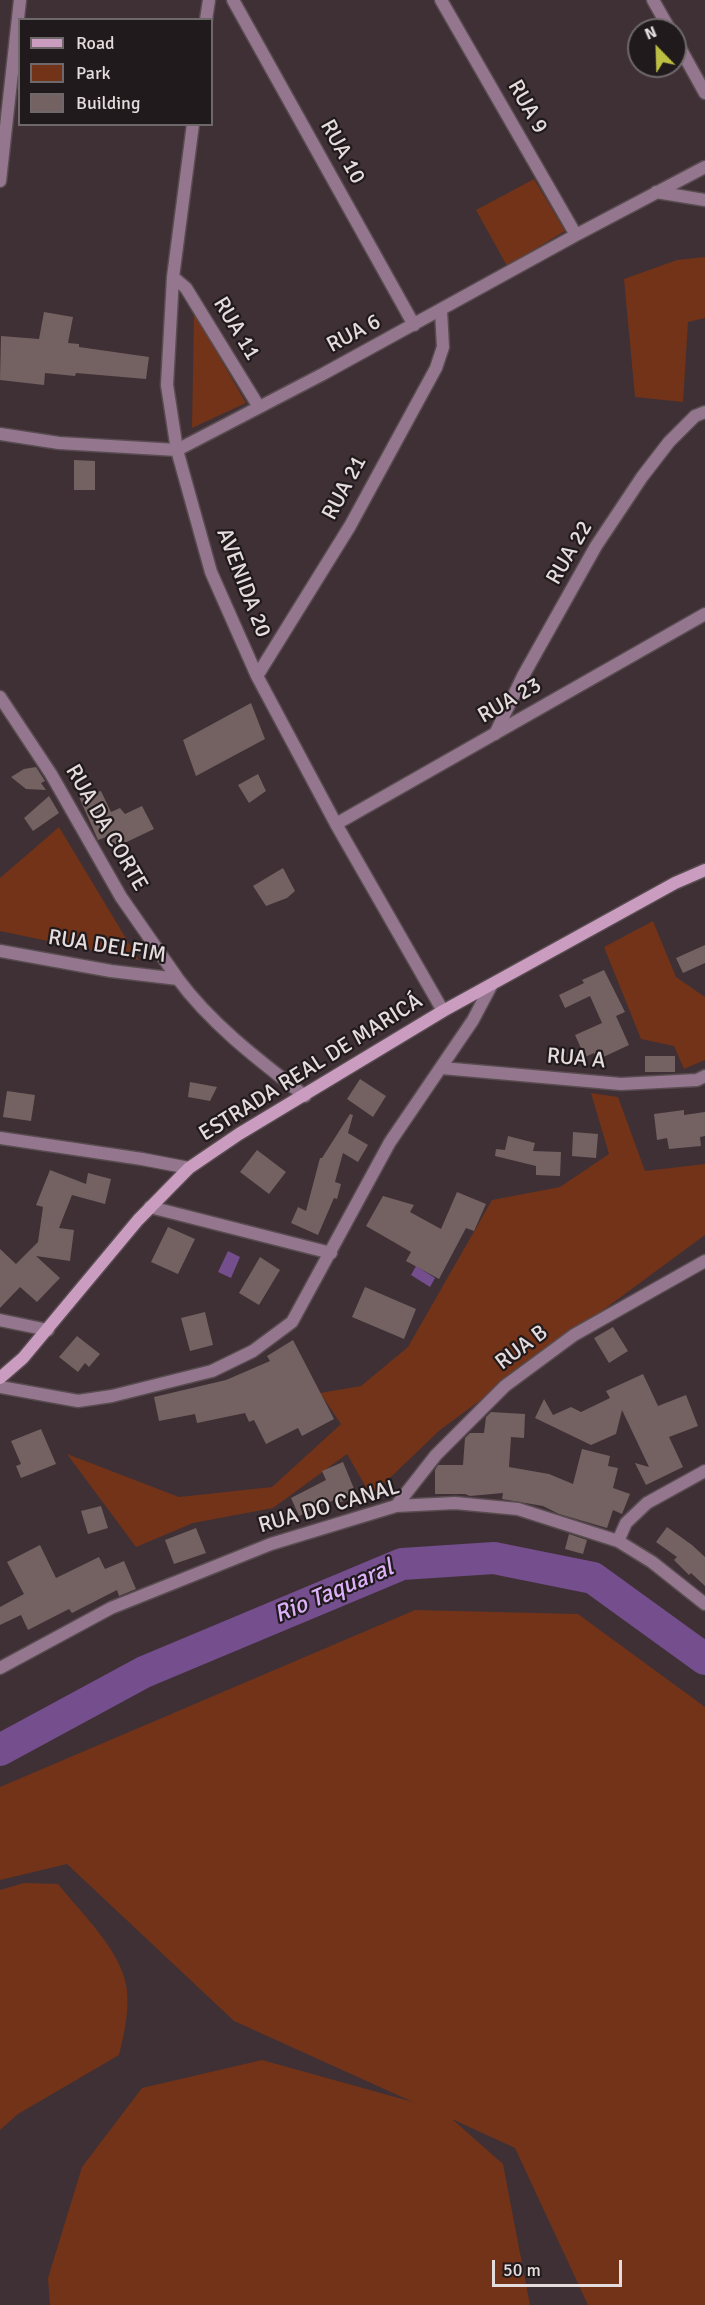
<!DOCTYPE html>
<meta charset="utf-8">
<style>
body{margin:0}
#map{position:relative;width:705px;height:2305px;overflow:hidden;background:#3e3035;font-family:Signika,sans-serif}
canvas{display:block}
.legend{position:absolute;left:18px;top:18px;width:195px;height:108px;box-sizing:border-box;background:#211a1c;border:2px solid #6f686a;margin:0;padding:8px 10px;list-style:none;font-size:18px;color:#e5dcde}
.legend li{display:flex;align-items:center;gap:12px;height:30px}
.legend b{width:30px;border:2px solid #6f686a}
.north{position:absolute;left:627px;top:18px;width:60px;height:60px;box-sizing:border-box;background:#211a1c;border:2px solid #6f686a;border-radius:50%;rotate:337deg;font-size:16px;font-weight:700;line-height:24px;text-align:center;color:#e5dcde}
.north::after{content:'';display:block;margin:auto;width:21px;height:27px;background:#bcbf43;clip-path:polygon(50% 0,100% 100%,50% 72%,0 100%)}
.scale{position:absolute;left:492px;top:2260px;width:130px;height:27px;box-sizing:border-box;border:3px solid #e5dcde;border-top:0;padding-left:8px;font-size:18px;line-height:21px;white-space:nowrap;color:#e5dcde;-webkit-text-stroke:4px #211a1c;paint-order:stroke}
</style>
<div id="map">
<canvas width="705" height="2305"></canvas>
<ul class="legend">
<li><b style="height:8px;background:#ca9dc0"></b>Road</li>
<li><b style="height:16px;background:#723318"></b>Park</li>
<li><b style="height:16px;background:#736261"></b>Building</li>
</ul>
<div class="north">N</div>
<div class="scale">50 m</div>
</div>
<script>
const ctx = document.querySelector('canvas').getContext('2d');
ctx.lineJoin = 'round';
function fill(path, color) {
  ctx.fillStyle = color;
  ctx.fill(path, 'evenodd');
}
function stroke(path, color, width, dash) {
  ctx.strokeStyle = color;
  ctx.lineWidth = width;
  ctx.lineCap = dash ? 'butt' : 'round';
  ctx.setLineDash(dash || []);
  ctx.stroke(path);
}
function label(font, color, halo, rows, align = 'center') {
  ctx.font = font + ' Signika,sans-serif';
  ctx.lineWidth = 4.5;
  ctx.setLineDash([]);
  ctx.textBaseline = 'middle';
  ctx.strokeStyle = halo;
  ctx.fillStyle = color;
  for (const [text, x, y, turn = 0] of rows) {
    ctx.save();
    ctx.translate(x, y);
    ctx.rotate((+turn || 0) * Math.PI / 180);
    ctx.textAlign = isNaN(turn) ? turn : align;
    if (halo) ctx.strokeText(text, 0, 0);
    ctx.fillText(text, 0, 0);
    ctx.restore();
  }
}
const green = new Path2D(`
 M534 179 565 231 507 266 476 210Z
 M705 257V318L688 322 683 402 635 397 624 279 677 260Z
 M194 313 246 403 192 428Z
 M59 827 139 960 0 931V878Z
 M653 921 676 977 705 997V1060L684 1069 674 1046 641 1039 604 947Z
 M591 1093 618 1097 645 1171 705 1164V1235L440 1430 371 1496 347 1454 273 1508 193 1523 136 1547 67 1454 179 1497 272 1487 341 1424 320 1393 361 1386 408 1347 492 1200 560 1187 609 1154Z
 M415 1610 578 1614 705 1707V2305H588L515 2148 452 2119 503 2164 530 2305H50L48 2278 82 2167 142 2088 262 2060 413 2102 234 2021 67 1864 0 1880V1787Z
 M24 1883 58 1884C81 1913 124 1953 127 1991 129 2013 124 2035 119 2055L18 2114 0 2130V1890Z`);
const water = new Path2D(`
 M228 1251 240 1257 231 1278 218 1272Z
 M416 1266 435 1278 430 1287 411 1275Z`);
const river = new Path2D(`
 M0 1750 144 1672 402 1564 494 1558 593 1578 705 1659`);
const building = new Path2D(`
 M44 312 73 317 68 343 79 344V347L149 357 146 379 76 373 75 376 45 373 44 385 0 380 1 336 39 339Z
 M74 460 95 461V490H74Z
 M251 703 265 739 196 776 183 740Z
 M36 767 45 781 41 783 46 790 26 789 11 777 24 769Z
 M258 774 266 791 249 803 238 785Z
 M101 791 111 812 120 808 125 814 142 806 154 829 114 848 109 836 98 840 79 797Z
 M49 796 59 813 33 831 24 818Z
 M283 868 295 891 287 898 266 906 253 886Z
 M705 945V963L683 973 676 958Z
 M604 970 625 1012 616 1016 629 1045 597 1060 594 1053 585 1057 575 1035 602 1023 590 996 565 1008 559 995 584 983 582 980Z
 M645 1056H675V1072H645Z
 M360 1079 386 1096 373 1117 347 1099Z
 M190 1082 217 1087 210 1101 188 1097Z
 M7 1091 35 1095 31 1121 3 1117Z
 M684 1110V1115L705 1112V1136L700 1137 701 1146 669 1149 667 1138 657 1140 654 1114Z
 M350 1114 353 1115 348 1133 368 1145 358 1162 343 1153 335 1182 341 1184 337 1199 334 1198 318 1235 291 1223 298 1207 306 1211 320 1158H322Z
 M573 1132 598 1134 596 1158 572 1156Z
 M508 1136 535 1143 533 1151 561 1152 560 1176 536 1175V1166L495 1156 496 1149 505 1150Z
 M257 1150 286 1172 269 1194 240 1172Z
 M50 1170 86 1184 88 1173 111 1179 105 1204 72 1195 59 1228 74 1230 70 1261 36 1256 60 1278 37 1302 20 1287 0 1308V1249L16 1264 38 1242 43 1207 36 1205Z
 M457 1192 486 1204 474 1231 466 1228 439 1279 406 1261 411 1252 366 1226 383 1196 414 1205 410 1212 441 1229Z
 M168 1227 195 1239 178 1274 151 1262Z
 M260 1257 280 1270 259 1305 239 1293Z
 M365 1287 416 1309 404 1339 352 1317Z
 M205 1312 213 1345 190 1351 181 1318Z
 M613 1327 628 1351 609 1363 594 1338Z
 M77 1336 100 1354 89 1367 85 1363 78 1372 59 1357Z
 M293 1340 334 1419 302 1436 298 1428 266 1444 254 1420 249 1422 245 1413 197 1423 195 1414 159 1421 154 1397 226 1380 270 1361 267 1356Z
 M643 1374 658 1406 686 1395 698 1426 669 1437 683 1467 646 1485 635 1463 649 1467 622 1410 616 1434 591 1445 535 1418 544 1399 553 1415 571 1407 581 1412 610 1398 606 1391Z
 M491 1412 525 1414 524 1438 511 1437 509 1467 549 1474 573 1484 582 1449 610 1456 608 1466 618 1468 613 1488 630 1494 622 1514 613 1510 607 1528 559 1514 543 1506 502 1499 503 1493 470 1496 465 1494H435V1470L438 1465H463L465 1438 470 1433H484L486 1417Z
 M41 1429 56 1464 21 1478 16 1466 21 1464 11 1441Z
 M343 1462 357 1496 336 1504 334 1500 299 1516 291 1498 326 1480 322 1471Z
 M101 1506 108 1528 88 1534 81 1511Z
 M667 1527 692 1545 705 1557V1586L691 1573 689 1575 674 1560 677 1557 656 1542Z
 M196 1528 206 1553 174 1564 165 1540Z
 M569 1534 587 1540 583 1554 565 1549Z
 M40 1545 56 1578 99 1557 105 1569 124 1561 136 1589 119 1596 117 1590 72 1613 69 1609 28 1630 21 1615 0 1625V1607L24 1594 7 1562Z`);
const minor = new Path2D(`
 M233 0 414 325
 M441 0 576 235
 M653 0 670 30
 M206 20 209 0
 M675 39 705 93
 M193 124 173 277 167 385 177 450 211 572 257 676 336 824 443 1011
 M0 181 20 0
 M656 192 705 200
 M173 277 186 288 259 407
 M0 434 59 443 177 450 323 374 576 235 705 167
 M257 676 350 526 436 368 443 347 441 311
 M0 697 51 774 121 897 178 979
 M495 734 523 676 596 546 642 477 669 442 695 416 705 412
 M336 824 705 614
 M0 951 111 971 178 979C212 1025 260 1061 305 1096
 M442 1068 621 1084 697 1080 705 1076
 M0 1138 142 1159 189 1168
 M150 1207 331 1253
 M0 1320 48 1330
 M0 1387 78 1401 112 1396 212 1371 253 1351 292 1322 390 1142 473 1020 491 986
 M396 1506 436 1455 505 1386 574 1335 705 1261
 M618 1541 626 1523 647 1503 705 1471
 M0 1668 111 1608 271 1544 396 1506 455 1503 518 1509 618 1541 652 1562 705 1604`);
const secondary = new Path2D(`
 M0 1378 23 1358 138 1220 189 1168 239 1134 443 1011 675 883 705 870`);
const streetNames = [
 ["RUA 9",527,107,60],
 ["RUA 10",342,152,61],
 ["RUA 11",236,329,59],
 ["RUA 6",354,334,-28],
 ["RUA 21",345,488,-62],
 ["RUA 22",570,553,-60],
 ["AVENIDA 20",243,583,69],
 ["RUA 23",510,701,-30],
 ["RUA DA CORTE",106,828,60],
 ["RUA DELFIM",107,947,9],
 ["RUA A",576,1059,5],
 ["ESTRADA REAL DE MARICÁ",311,1068,-32],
 ["RUA B",522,1348,-37],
 ["RUA DO CANAL",329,1507,-16]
];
const waterNames = [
 ["Rio Taquaral",334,1592,-23]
];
fill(green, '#723318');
fill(water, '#744e8d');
stroke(river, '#744e8d', 32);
fill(building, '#736261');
stroke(minor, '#594c50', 15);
stroke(secondary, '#594c50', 15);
stroke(minor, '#94778e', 12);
stroke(secondary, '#ca9dc0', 12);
label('22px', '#e5dcde', '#211a1c', streetNames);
label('italic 24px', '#dcb1f9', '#211a1c', waterNames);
</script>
